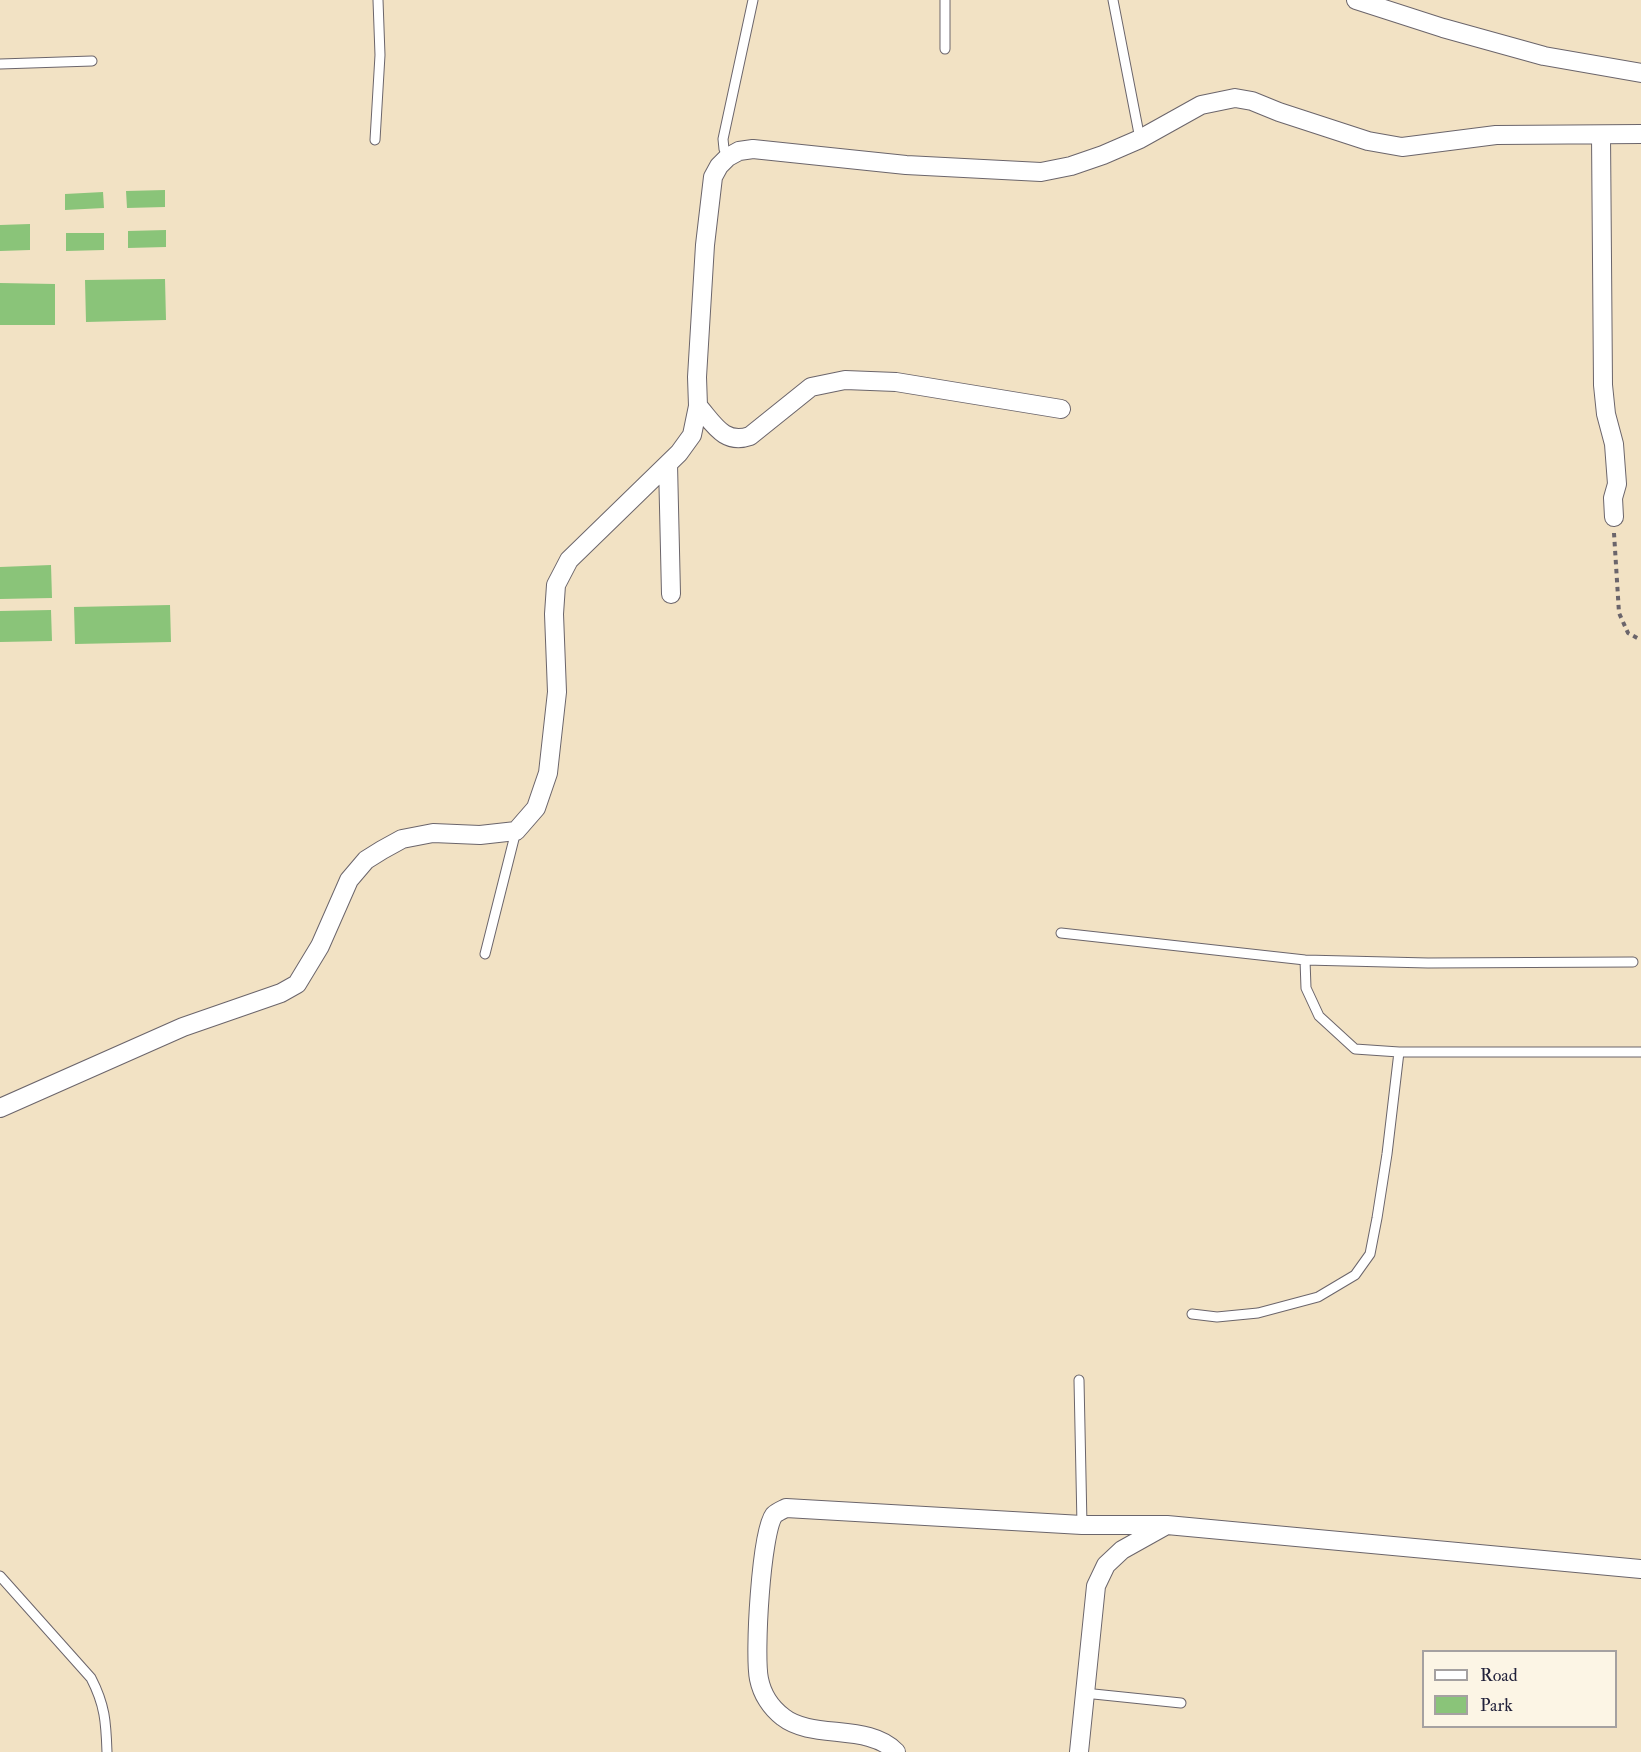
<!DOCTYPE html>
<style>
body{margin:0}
#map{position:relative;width:1641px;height:1752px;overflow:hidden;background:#f2e2c4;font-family:"IM FELL Double Pica",serif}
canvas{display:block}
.legend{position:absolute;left:1422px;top:1650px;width:195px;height:78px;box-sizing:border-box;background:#fcf5e5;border:2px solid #a5a1a1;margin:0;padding:8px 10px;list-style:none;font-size:18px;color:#22223b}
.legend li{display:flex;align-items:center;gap:12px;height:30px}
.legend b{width:30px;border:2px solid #a5a1a1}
</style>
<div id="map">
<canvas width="1641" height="1752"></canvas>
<ul class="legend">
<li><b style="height:8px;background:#fff"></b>Road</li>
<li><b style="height:16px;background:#8ac479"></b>Park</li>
</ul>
</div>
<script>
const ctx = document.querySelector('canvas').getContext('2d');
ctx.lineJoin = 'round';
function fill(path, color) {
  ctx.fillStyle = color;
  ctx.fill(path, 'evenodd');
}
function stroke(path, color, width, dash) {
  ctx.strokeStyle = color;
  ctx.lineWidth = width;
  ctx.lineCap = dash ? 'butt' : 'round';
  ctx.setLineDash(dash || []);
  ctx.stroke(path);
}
const green = new Path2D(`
 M165 190V207L127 208 126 191Z
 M103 192 104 208 65 210V194Z
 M30 224V250L0 251V225Z
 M166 230V247L128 248V231Z
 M66 233H104V250L66 251Z
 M165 279 166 320 86 322 85 280Z
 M0 283 55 284V325H0Z
 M51 565 52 598 0 599V567Z
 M170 605 171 642 75 644 74 607Z
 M51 610 52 641 0 642V611Z`);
const path = new Path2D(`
 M1614 533 1619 613 1628 633 1641 640`);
const lane = new Path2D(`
 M945 0V49
 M1113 0 1140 139
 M0 64 92 61
 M375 140 380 55 378 0
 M728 157 724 149 723 139 753 0
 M1061 933 1305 960 1428 963 1633 962
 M485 954 516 831
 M1305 960 1306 988 1319 1016 1355 1049 1399 1052H1641
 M1192 1314 1217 1317 1258 1313 1318 1297 1355 1275 1370 1254 1377 1218 1387 1154 1399 1052
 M1079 1380 1082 1525
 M0 1576 91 1678C105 1705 106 1722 107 1752
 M1084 1693 1181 1703`);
const street = new Path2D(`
 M1356 0 1443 28 1544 56 1641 73
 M1601 135 1603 385 1606 414 1614 444 1617 484 1613 498 1614 517
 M698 406C714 424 724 445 750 436L811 387 845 380 896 382 1061 409
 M668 464 671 594
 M0 1108 183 1027 281 993 297 984 320 946 349 880 366 860 382 850 402 839 433 833 480 835 516 831 536 808 548 773 557 692 554 614 556 585 569 560 679 453 692 435 698 406 697 377 705 245 713 177 719 166 728 157 739 151 753 149 906 165 1041 172 1071 166 1103 155 1140 139 1201 105 1235 98 1252 101 1279 112 1368 141 1402 147 1496 135 1641 134
 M896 1752C869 1723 812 1740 783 1717 771 1708 762 1694 759 1679 754 1656 761 1532 774 1515 777 1512 782 1510 786 1508L1082 1525H1167L1641 1569
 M1079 1752 1096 1586 1106 1565 1122 1550 1165 1526`);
fill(green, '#8ac479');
stroke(lane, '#6b656b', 11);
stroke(street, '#6b656b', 20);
stroke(path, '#6b656b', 4, [4.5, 4.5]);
stroke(lane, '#fff', 9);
stroke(street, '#fff', 18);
</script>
